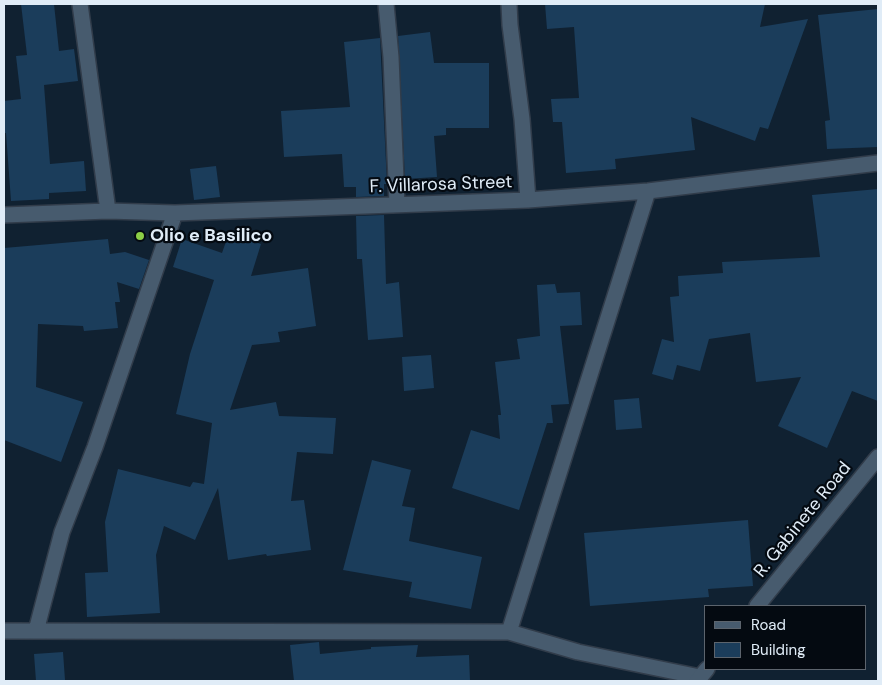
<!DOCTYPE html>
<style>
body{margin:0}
#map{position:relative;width:882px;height:685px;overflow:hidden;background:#102131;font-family:"DM Sans",sans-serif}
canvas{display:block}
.frame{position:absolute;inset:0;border:5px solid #e0ecf7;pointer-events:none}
.legend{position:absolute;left:704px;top:605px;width:162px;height:65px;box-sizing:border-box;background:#040a11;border:1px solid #5c646d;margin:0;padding:6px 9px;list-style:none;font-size:15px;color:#e0ecf7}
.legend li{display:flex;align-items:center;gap:10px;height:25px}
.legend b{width:25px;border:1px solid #5c646d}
</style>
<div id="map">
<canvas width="882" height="685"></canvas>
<div class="frame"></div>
<ul class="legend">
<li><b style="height:6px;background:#475b6e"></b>Road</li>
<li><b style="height:14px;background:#1b3d5b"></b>Building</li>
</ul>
</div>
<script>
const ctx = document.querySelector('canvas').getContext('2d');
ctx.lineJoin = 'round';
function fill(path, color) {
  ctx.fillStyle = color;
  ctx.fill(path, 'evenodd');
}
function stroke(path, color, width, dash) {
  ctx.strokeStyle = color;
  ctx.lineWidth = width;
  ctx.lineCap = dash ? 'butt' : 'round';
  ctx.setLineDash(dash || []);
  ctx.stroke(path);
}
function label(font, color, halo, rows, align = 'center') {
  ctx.font = font + ' "DM Sans",sans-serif';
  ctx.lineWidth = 4.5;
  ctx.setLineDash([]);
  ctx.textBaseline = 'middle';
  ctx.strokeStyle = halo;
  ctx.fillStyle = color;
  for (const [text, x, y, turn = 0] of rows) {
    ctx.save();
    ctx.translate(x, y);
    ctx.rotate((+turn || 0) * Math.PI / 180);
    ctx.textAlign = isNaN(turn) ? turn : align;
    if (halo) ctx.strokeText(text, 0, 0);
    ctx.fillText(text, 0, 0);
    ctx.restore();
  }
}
const building = new Path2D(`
 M21 4H54L59 51 74 49 78 81 44 85 50 164 84 161 86 191 49 193V199L11 201 6 133H4V101L21 99 16 56 27 55Z
 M545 4H765L760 27 808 19 768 129 760 127 755 141 691 117 695 150 615 159 616 169 566 173 562 122H553L551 99 579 98 574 27 547 29Z
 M878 9V147L827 149 825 121 830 120 818 15Z
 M430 32 434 63H489V128H446V135L434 136 437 177 405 179 398 36Z
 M380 38 387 184H384V196L356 197V187H344L342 154 284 157 281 111 350 107 344 42Z
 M216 166 220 197 194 200 190 169Z
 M878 189V401L852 391 827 448 778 426 801 377 756 382 750 333 709 339 700 371 677 365 673 380 652 374 662 339 674 342 670 297 679 296 678 276 723 273 722 262 820 257 812 195Z
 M384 215 386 284 399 282 403 337 368 340 362 259H357L356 216Z
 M229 233 261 244 251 276 308 268 316 326 278 332 280 342 252 345 230 410 276 402 279 416 336 418 333 454 297 452 291 501 304 500 311 550 267 556 266 554 228 560 218 488 195 540 164 526 156 555 160 613 87 617 85 573 108 572 105 522 118 469 190 487 193 482 204 484 212 423 176 414 190 354 214 280 173 267 182 239 222 253Z
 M108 239 110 254 125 252 149 260 139 289 117 282 120 302H115L118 328 84 331 83 326 38 324 36 387 83 402 61 462 4 440V248Z
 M555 284 557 293 580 292 582 325 560 326 569 404 551 405 553 423H547L519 510 452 488 471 430 500 439 498 415H501L495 362 520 359 517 339 540 336 537 285Z
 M431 355 434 388 404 391 402 357Z
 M639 398 642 428 616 430 614 400Z
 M372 460 411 470 402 506 415 508 409 541 482 557 471 609 409 597 412 582 343 570Z
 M748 520 753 586 708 589 709 597 590 606 584 533Z
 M319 642 320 654 371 649V647L418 645 416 657 469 655 470 681H294L290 645Z
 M63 652 65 680 36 681 34 654Z`);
const street = new Path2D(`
 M80 4 108 211
 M386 4 391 57 397 205
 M509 4 510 25 522 119 528 200
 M4 215 108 211 175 213 528 200 648 191 878 163
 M4 631 509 632 648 191
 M36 631 62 532 95 447 175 213
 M509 632 578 652 700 677`);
const secondary = new Path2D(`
 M757 606 878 457
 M697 681 707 669`);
const markers = [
 [140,236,5,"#8cce46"]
];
const streetNames = [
 ["F. Villarosa Street",441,185,-2],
 ["R. Gabinete Road",803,520,-51]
];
const poiNames = [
 ["Olio e Basilico",150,236]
];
fill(building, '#1b3d5b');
stroke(street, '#313c4a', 18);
stroke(secondary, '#313c4a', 18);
stroke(street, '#475b6e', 15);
stroke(secondary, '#475b6e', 15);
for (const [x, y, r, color] of markers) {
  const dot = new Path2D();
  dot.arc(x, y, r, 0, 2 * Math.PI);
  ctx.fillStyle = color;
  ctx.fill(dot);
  stroke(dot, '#040a11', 2);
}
label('18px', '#e0ecf7', '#040a11', streetNames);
label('bold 18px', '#e0ecf7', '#040a11', poiNames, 'left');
</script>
